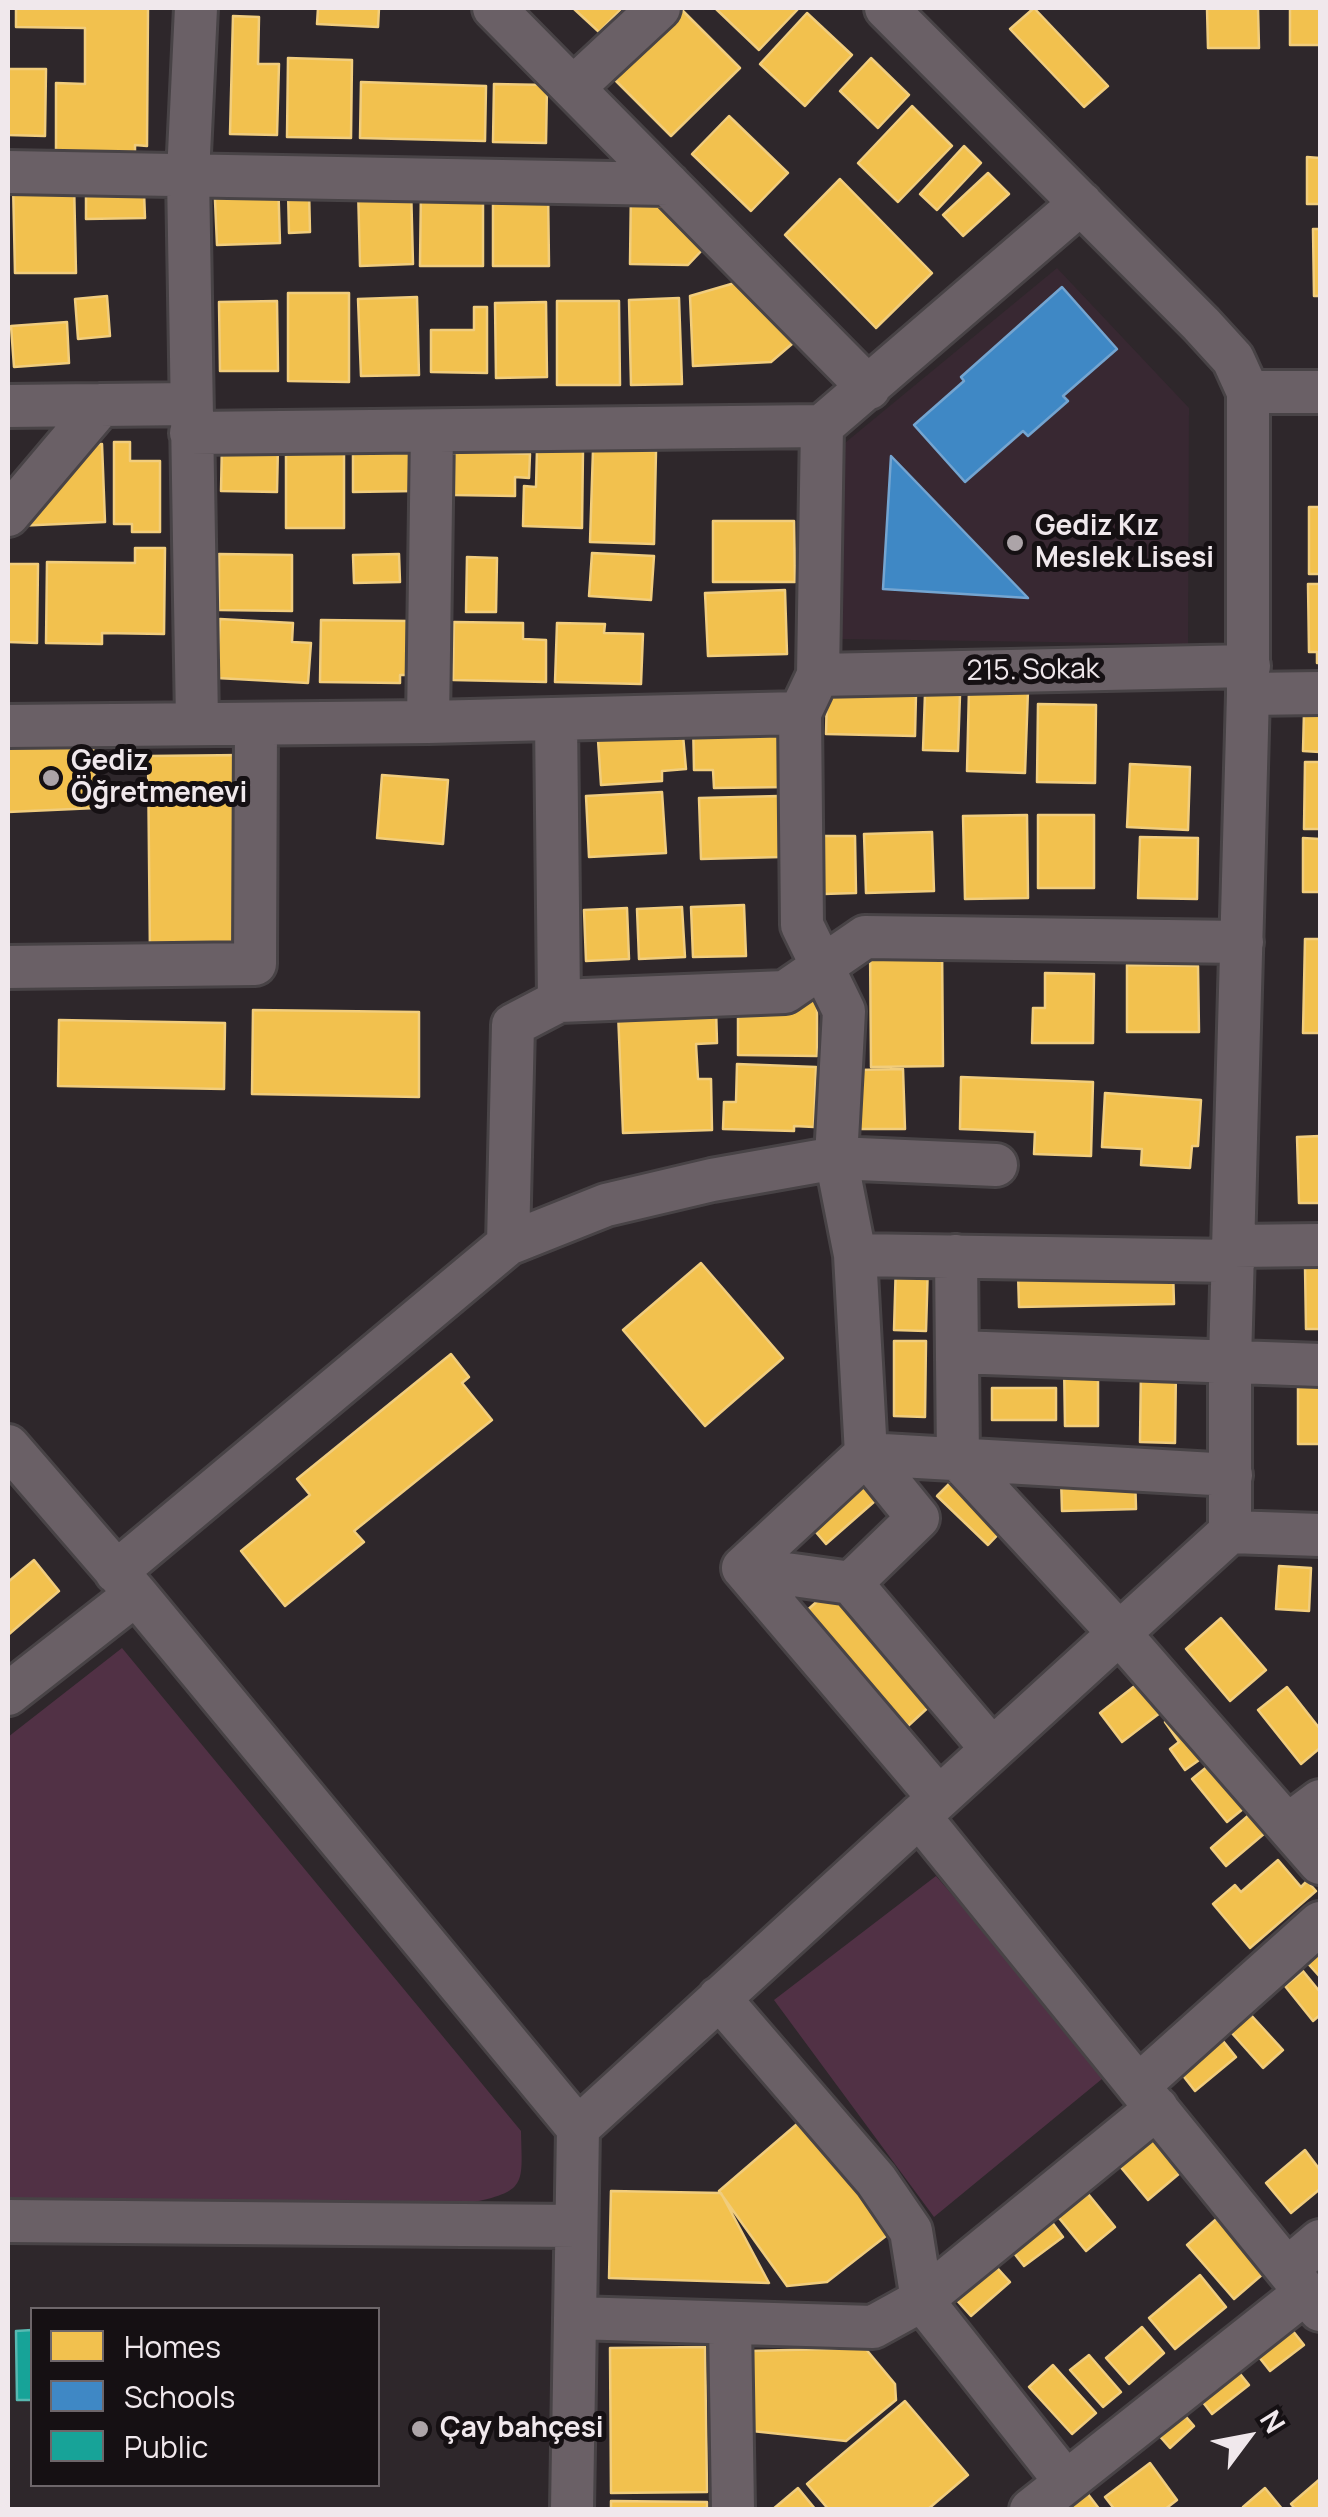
<!DOCTYPE html>
<meta charset="utf-8">
<style>
body{margin:0}
#map{position:relative;width:1328px;height:2517px;overflow:hidden;background:#2e272b;font-family:Manrope,sans-serif}
canvas{display:block}
.frame{position:absolute;inset:0;border:10px solid #f0e8ec;pointer-events:none}
.legend{position:absolute;left:30px;top:2307px;width:350px;height:180px;box-sizing:border-box;background:#151013;border:2px solid #6d666a;margin:0;padding:12px 18px;list-style:none;font-size:30px;color:#f0e8ec}
.legend li{display:flex;align-items:center;gap:20px;height:50px}
.legend b{width:50px;border:2px solid #6d666a}
.north{position:absolute;left:1198px;top:2387px;width:100px;height:100px;-webkit-text-stroke:8px #151013;paint-order:stroke;rotate:58deg;font-size:28px;font-weight:700;line-height:40px;text-align:center;color:#f0e8ec}
.north::after{content:'';display:block;margin:auto;width:35px;height:45px;background:#f0e8ec;clip-path:polygon(50% 0,100% 100%,50% 72%,0 100%)}
</style>
<div id="map">
<canvas width="1328" height="2517"></canvas>
<div class="frame"></div>
<ul class="legend">
<li><b style="height:28px;background:#f2c14e"></b>Homes</li>
<li><b style="height:28px;background:#3f88c5"></b>Schools</li>
<li><b style="height:28px;background:#17a398"></b>Public</li>
</ul>
<div class="north">N</div>
</div>
<script>
const ctx = document.querySelector('canvas').getContext('2d');
ctx.lineJoin = 'round';
function fill(path, color) {
  ctx.fillStyle = color;
  ctx.fill(path, 'evenodd');
}
function stroke(path, color, width, dash) {
  ctx.strokeStyle = color;
  ctx.lineWidth = width;
  ctx.lineCap = dash ? 'butt' : 'round';
  ctx.setLineDash(dash || []);
  ctx.stroke(path);
}
function label(font, color, halo, rows, align = 'center') {
  ctx.font = font + ' Manrope,sans-serif';
  ctx.lineWidth = 10;
  ctx.setLineDash([]);
  ctx.textBaseline = 'middle';
  ctx.strokeStyle = halo;
  ctx.fillStyle = color;
  for (const [text, x, y, turn = 0] of rows) {
    ctx.save();
    ctx.translate(x, y);
    ctx.rotate((+turn || 0) * Math.PI / 180);
    ctx.textAlign = isNaN(turn) ? turn : align;
    if (halo) ctx.strokeText(text, 0, 0);
    ctx.fillText(text, 0, 0);
    ctx.restore();
  }
}
const built = new Path2D(`
 M1057 268 1189 408 1188 644 842 639 840 447Z`);
const green = new Path2D(`
 M122 1648 521 2131C522 2182 528 2191 474 2202L8 2199V1737Z
 M936 1876 1108 2074 934 2217 774 2000Z`);
const homes = new Path2D(`
 M16 8H148L147 146 135 145V153L56 152V83L85 84V28L16 27Z
 M318 8H379L378 27 317 24Z
 M573 8H622L599 32Z
 M676 8H680L740 68 671 136 615 80 619 76 613 70Z
 M715 8H799L759 50Z
 M1034 8 1108 86 1084 107 1010 29Z
 M1207 8H1258L1259 48H1208Z
 M1290 8H1320V45H1290Z
 M807 13 852 55 805 106 760 64Z
 M233 16 259 17 258 64H279L277 135 230 134Z
 M288 58 352 60 351 138 287 137Z
 M871 58 909 95 878 128 840 91Z
 M8 69H46L45 136 8 135Z
 M361 82 486 86 485 141 360 138Z
 M494 84 547 85 546 143 493 142Z
 M912 106 952 146 898 202 858 163Z
 M729 116 788 173 751 211 692 154Z
 M964 146 981 163 937 210 920 194Z
 M1307 157 1320 158V204H1307Z
 M988 173 1009 194 963 236 943 215Z
 M278 177 280 243 217 245 214 178Z
 M840 179 932 273 876 328 785 235Z
 M74 182 76 273H15L13 183Z
 M411 186 413 264 360 266 358 187Z
 M421 186 483 187V266H420Z
 M493 186H548L549 266H493Z
 M631 189 672 190 706 246 688 265 630 264Z
 M288 190H309L310 232 289 233Z
 M144 192 145 218 86 219V194Z
 M1313 229H1320V296H1314Z
 M738 282 784 322 792 344 771 362 693 366 690 296Z
 M288 293H349V382L288 381Z
 M107 296 110 336 78 339 75 299Z
 M417 297 419 375 361 376 358 299Z
 M679 298 682 384 631 385 629 300Z
 M277 301 278 371H220L219 302Z
 M557 301H619L620 385H557Z
 M546 302 547 377 496 378 495 303Z
 M474 307H487V373L431 372V330H474Z
 M67 322 69 363 14 367 11 326Z
 M114 442H130V461H160V532H132V524H114Z
 M286 442 344 443V528H286Z
 M222 443 278 445 277 492 221 491Z
 M353 443 414 444 415 491 353 492Z
 M102 444 105 522 15 526 81 445Z
 M537 449 583 450 582 528 523 526 524 486 536 487Z
 M593 450 656 451 654 544 590 542Z
 M454 452 530 454 529 478 515 477V496L454 495Z
 M1309 507H1320V574H1309Z
 M713 521H794L795 582H713Z
 M135 548H165L164 634 102 633V644L46 643 47 562 135 563Z
 M592 553 654 556 651 600 589 596Z
 M219 554 292 555V611L219 610Z
 M399 554 400 582 354 583 353 555Z
 M467 557 497 558 496 612H466Z
 M8 564H38L37 643 8 642Z
 M1308 584H1320V663H1317V652H1309Z
 M785 590 787 654 708 656 705 593Z
 M220 619 293 623 292 642 311 643 308 683 217 678Z
 M321 620 410 621 409 675H400V683L320 682Z
 M454 622 523 623V639L546 640V682L453 680Z
 M557 623 605 624 604 633 643 634 641 684 555 682Z
 M969 689 1028 690 1025 773 967 771Z
 M827 691 916 694 915 736 826 734Z
 M925 694 960 695 958 751 923 750Z
 M1038 704 1096 705 1095 783 1037 782Z
 M1304 712 1320 713V752L1303 751Z
 M787 719 788 787 714 788 713 770H694L693 720Z
 M683 735 686 769 662 771V781L601 785 598 740Z
 M93 744 96 808 8 812V748Z
 M243 755 246 955 150 956 148 756Z
 M1305 762H1320V829H1304Z
 M1130 764 1190 767 1188 830 1127 827Z
 M382 775 448 780 443 844 377 838Z
 M662 792 666 853 589 857 586 796Z
 M779 796 781 857 701 859 699 798Z
 M1027 815 1028 898 965 899 963 816Z
 M1038 815H1094V888H1038Z
 M932 832 934 891 866 893 864 834Z
 M822 836H855L856 893 823 894Z
 M1140 837 1198 838 1197 899 1138 898Z
 M1303 838 1320 839V892H1303Z
 M744 905 746 956 693 957 691 907Z
 M682 907 685 957 639 959 637 909Z
 M627 908 629 959 586 961 584 910Z
 M1305 939H1320V1033H1303Z
 M942 941 943 1066 871 1067 870 942Z
 M1127 965 1198 966 1199 1032H1127Z
 M1045 973 1094 974 1093 1043H1032L1033 1008H1045Z
 M738 997H817V1056L738 1055Z
 M716 1008 717 1043 696 1044 698 1079H711L712 1130 623 1133 618 1012Z
 M253 1010 419 1012V1097L252 1094Z
 M59 1020 225 1023 224 1089 58 1086Z
 M737 1064 816 1067 814 1127 794 1126V1131L723 1129 724 1102H736Z
 M903 1069 905 1129H859L858 1070Z
 M961 1077 1093 1082 1091 1156 1034 1154 1035 1132 960 1129Z
 M1105 1093 1201 1100 1198 1146H1192L1190 1168 1141 1165 1142 1149 1102 1147Z
 M1320 1136V1203H1299L1297 1137Z
 M896 1262 928 1263 926 1331 894 1330Z
 M701 1263 783 1358 705 1426 623 1330Z
 M1305 1266H1320V1329H1306Z
 M1173 1270 1174 1304 1019 1307 1018 1272Z
 M894 1341H926L925 1417 894 1416Z
 M451 1354 469 1377 462 1383 492 1420 354 1531 364 1542 285 1606 241 1551 310 1495 297 1479Z
 M1064 1361H1098V1426H1065Z
 M1141 1366 1176 1367 1175 1443 1140 1442Z
 M1298 1383H1320V1444H1298Z
 M992 1388H1056V1420H992Z
 M962 1471 1012 1520 988 1545 937 1496Z
 M865 1473 883 1494 826 1544 809 1524Z
 M1135 1474 1136 1509 1062 1511 1061 1477Z
 M34 1560 59 1591 8 1635V1582Z
 M1279 1566 1311 1568 1309 1611 1276 1609Z
 M830 1590 933 1703 908 1726 804 1613Z
 M1221 1618 1266 1670 1230 1701 1186 1649Z
 M1150 1674 1173 1703 1122 1742 1100 1713Z
 M1287 1687 1320 1729V1748L1301 1764 1258 1710Z
 M1182 1710 1212 1751 1185 1770 1170 1749 1179 1742 1165 1722Z
 M1219 1757 1254 1800 1227 1822 1192 1779Z
 M1250 1814 1265 1833 1226 1866 1211 1848Z
 M1278 1860 1301 1887 1307 1881 1316 1891 1250 1948 1213 1904 1235 1885 1241 1892Z
 M1320 1943V1977L1303 1958Z
 M1303 1971 1320 1992V2015L1313 2021 1285 1986Z
 M1250 2014 1283 2050 1263 2068 1230 2031Z
 M1215 2031 1236 2057 1195 2091 1174 2064Z
 M811 2112 900 2225 827 2282 787 2286 719 2191Z
 M1159 2121 1193 2162 1148 2200 1114 2159Z
 M1305 2150 1320 2170V2189L1291 2213 1266 2183Z
 M1080 2184 1115 2227 1086 2251 1050 2207Z
 M611 2191 721 2193 769 2283 609 2278Z
 M1231 2206 1278 2261 1234 2299 1187 2245Z
 M1045 2213 1063 2237 1024 2266 1006 2243Z
 M990 2260 1010 2282 971 2316 952 2295Z
 M1200 2275 1226 2307 1175 2349 1149 2318Z
 M1281 2316 1304 2345 1270 2371 1247 2342Z
 M1142 2327 1164 2353 1129 2384 1106 2358Z
 M705 2347 707 2492 611 2493 610 2348Z
 M865 2348 895 2384 896 2400 846 2441 752 2431 750 2351Z
 M1089 2355 1121 2392 1103 2407 1070 2370Z
 M1229 2360 1249 2385 1212 2414 1192 2388Z
 M1053 2365 1096 2413 1072 2434 1029 2387Z
 M905 2401 968 2475 927 2510H829L807 2484Z
 M1174 2403 1194 2426 1170 2448 1150 2425Z
 M1150 2463 1177 2500 1164 2510H1115L1105 2497Z
 M1320 2479V2510H1296L1291 2504Z
 M1078 2481 1100 2510H1042Z
 M798 2488 816 2510H772Z
 M1265 2488 1283 2510H1245L1243 2507Z
 M611 2501 707 2502V2510H611Z`);
const schools = new Path2D(`
 M1062 287 1117 349 1063 396 1068 401 1028 436 1023 431 965 482 914 425 964 381 961 377Z
 M891 456 1028 598 883 589Z`);
const public = new Path2D(`
 M32 2330V2400H17L16 2331Z`);
const minor = new Path2D(`
 M196 8 188 174 197 722
 M494 8 869 388
 M573 88 659 8
 M8 172 668 184
 M1248 392H1320
 M8 406 191 404
 M822 426 818 675 800 713 802 925 844 1011 836 1158 855 1255 866 1454 743 1568 939 1798
 M191 433 822 426 1081 203
 M8 515 101 405
 M818 675 1249 666
 M1248 694 1320 693
 M556 719 559 1001
 M428 722 432 431
 M8 726 428 722 800 713
 M8 967 255 964 256 724
 M508 1244 513 1025 559 1001 785 992 865 937 1242 942
 M1234 1246 1320 1245
 M855 1255 1234 1261
 M956 1256 958 1459 1119 1633 1320 1863
 M957 1352 1320 1365
 M8 1446 136 1594 578 2128 572 2510
 M866 1454 1231 1475
 M1230 1532 1320 1535
 M743 1568 851 1583 992 1749
 M116 1572 508 1244 606 1205 712 1180 836 1158 996 1165
 M851 1583 918 1518 866 1454
 M8 1694 136 1594
 M919 1816 1320 2310
 M1288 1825 1320 1801
 M719 1998 876 2180 911 2231 922 2300 1066 2482
 M1138 2086 1320 1923
 M578 2128 1230 1532V1361L1248 694V392L1233 359 1201 324 886 8
 M8 2221 576 2226
 M1287 2269 1320 2241
 M575 2318 873 2327 922 2300 1157 2108
 M730 2323 733 2510
 M1031 2510 1306 2292`);
const markers = [
 [1015,543,10,"#aca4a8"],
 [51,778,10,"#aca4a8"],
 [420,2429,10,"#aca4a8"]
];
const poiNames = [
 ["Gediz Kız",1035,527],
 ["Meslek Lisesi",1035,559],
 ["Gediz",71,762],
 ["Öğretmenevi",71,794],
 ["Çay bahçesi",440,2429]
];
const streetNames = [
 ["215. Sokak",1033,671,-1]
];
fill(built, '#382832');
fill(green, '#513145');
fill(homes, '#f2c14e');
stroke(homes, '#f1cd7d', 2.5);
fill(schools, '#3f88c5');
stroke(schools, '#74a5d1', 2.5);
fill(public, '#17a398');
stroke(public, '#58b8b1', 2.5);
stroke(minor, '#484346', 48);
stroke(minor, '#6a6066', 42);
for (const [x, y, r, color] of markers) {
  const dot = new Path2D();
  dot.arc(x, y, r, 0, 2 * Math.PI);
  ctx.fillStyle = color;
  ctx.fill(dot);
  stroke(dot, '#151013', 4);
}
label('bold 28px', '#f0e8ec', '#151013', poiNames, 'left');
label('28px', '#f0e8ec', '#151013', streetNames);
</script>
